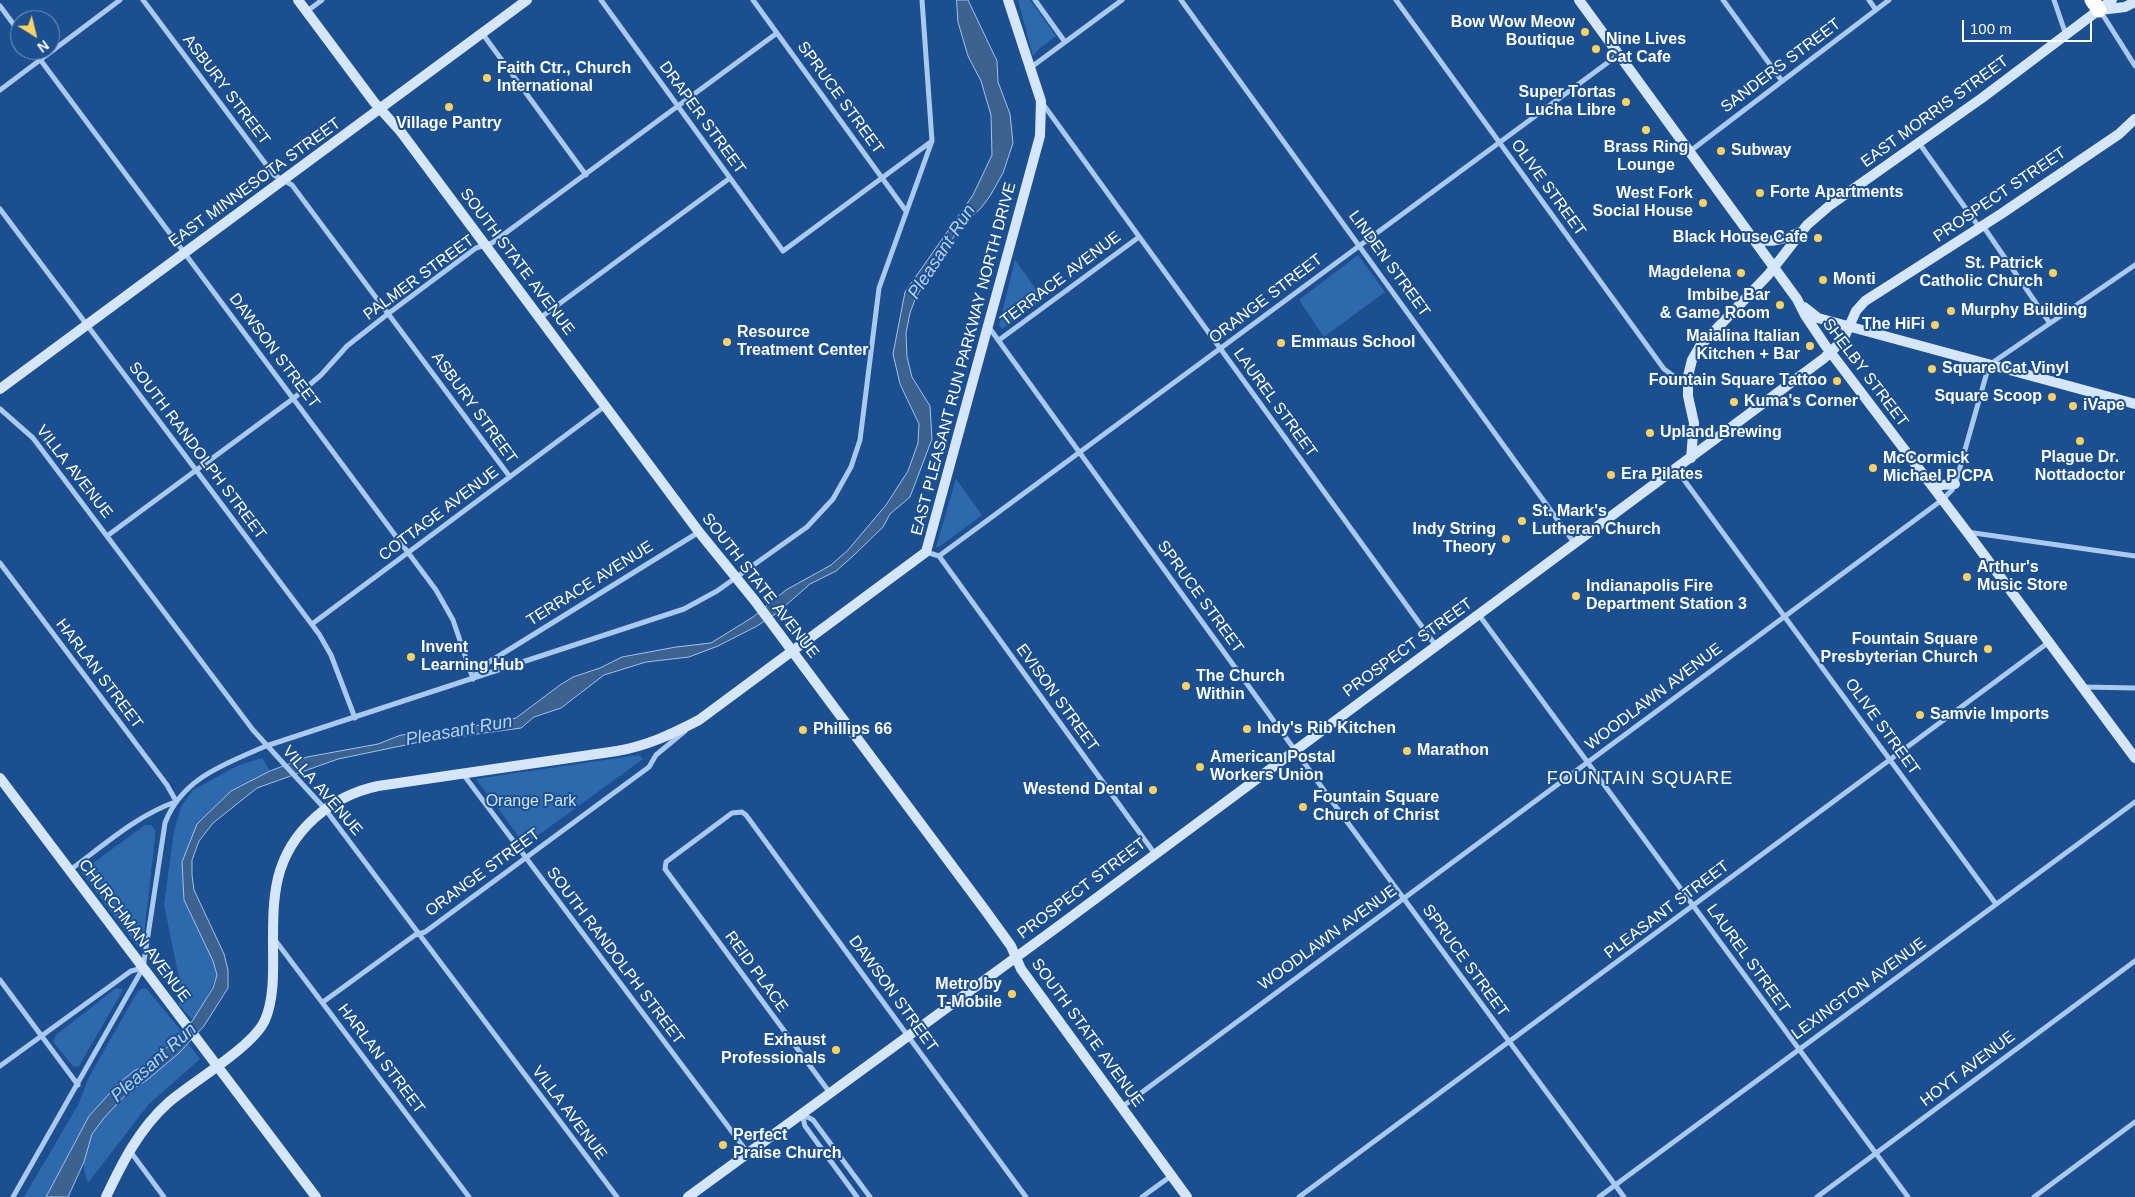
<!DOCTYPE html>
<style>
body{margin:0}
#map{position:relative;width:2135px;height:1197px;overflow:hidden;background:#1b4f8f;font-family:Arial,sans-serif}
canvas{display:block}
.north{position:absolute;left:10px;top:10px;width:50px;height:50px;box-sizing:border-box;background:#1b4f8f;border:1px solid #7695bc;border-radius:50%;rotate:144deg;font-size:14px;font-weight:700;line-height:20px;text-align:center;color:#fff}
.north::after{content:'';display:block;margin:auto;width:18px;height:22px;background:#ffd166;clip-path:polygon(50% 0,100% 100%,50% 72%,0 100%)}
.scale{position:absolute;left:1962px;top:20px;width:130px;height:22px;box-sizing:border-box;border:2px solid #fff;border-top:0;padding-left:6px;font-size:15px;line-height:18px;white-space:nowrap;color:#fff;-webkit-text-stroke:4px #1b4f8f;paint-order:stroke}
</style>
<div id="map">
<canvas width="2135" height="1197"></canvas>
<div class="north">N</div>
<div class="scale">100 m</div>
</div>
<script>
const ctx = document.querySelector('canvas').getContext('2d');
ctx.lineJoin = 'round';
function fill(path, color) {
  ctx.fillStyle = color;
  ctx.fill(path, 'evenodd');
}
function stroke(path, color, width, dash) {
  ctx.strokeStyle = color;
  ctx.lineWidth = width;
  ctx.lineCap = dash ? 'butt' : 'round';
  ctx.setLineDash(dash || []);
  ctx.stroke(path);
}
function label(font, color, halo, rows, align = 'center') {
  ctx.font = font + ' Arial,sans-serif';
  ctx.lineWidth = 4;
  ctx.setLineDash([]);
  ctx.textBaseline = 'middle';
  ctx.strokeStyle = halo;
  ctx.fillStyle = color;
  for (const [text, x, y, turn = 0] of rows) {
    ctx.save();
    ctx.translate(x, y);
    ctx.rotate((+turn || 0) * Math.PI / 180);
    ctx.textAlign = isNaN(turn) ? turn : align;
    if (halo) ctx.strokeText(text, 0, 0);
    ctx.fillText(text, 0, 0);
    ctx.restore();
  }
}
const green = new Path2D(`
 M1018 0H1030L1056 36 1040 48 1033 56Z
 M1358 255 1385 292 1324 337 1301 303 1300 299Z
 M1015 260 1043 299 1002 329 999 325Z
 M956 479 982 515 939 547H936Z
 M639 755 643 759 525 845 476 779Z
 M262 758 270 771 231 791 197 824 184 900 213 961 217 975 203 1005 193 1020 179 1005 180 983 164 905 174 831 181 807 193 790 239 765Z
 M145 825H151L155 830V838L143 943 137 946 81 872Z
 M116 988 123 990 79 1066 74 1067 53 1042 56 1035Z
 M143 988 147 989 182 1032 152 1061 134 1071 119 1083 89 1116 46 1197H24L78 1105 89 1077 138 991Z
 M188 1043 200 1059 148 1105 88 1183C86 1177 83 1168 84 1161 91 1105 154 1080 188 1043Z`);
const water = new Path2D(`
 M957 0H968L997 61 998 82 1010 114 1013 143 1003 173 990 196 981 208 960 227 916 297 910 313 906 333 907 357 912 377 930 406 932 439 910 497 890 514 883 527 853 556 836 571 810 584 777 613 757 626 718 646 689 657 646 662 604 675 561 708 534 717 521 728 420 742 338 759 257 788 213 823 199 841 192 860V875L194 890 224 954 228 970V988L204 1026 179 1053 147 1080 129 1091 104 1118 92 1134 84 1162 68 1197H46L89 1116 119 1083 134 1071 152 1061 172 1043 193 1020 213 988 217 975 213 961 184 900 182 862 197 824 231 791 270 771 307 757 378 744 401 735 443 732 516 718 560 685 573 677 600 668 622 657 676 647 711 643 753 617 786 590 831 565 848 550 886 505 908 471 918 443 919 424 900 384 893 354 905 292 973 195 992 155 991 115 981 81 968 56 958 22Z`);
const street = new Path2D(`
 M143 0 274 175 292 185 510 477
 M601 0 783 251 932 141
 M753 0 906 211
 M1035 0 1065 42
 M1181 0 1575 544
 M1396 0 1664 369 1675 377 1688 381
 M1723 0 1782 81
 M1869 0 1876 10
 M2054 0 2066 35
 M0 6 20 33
 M306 12 322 0
 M2101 12 2135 66
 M482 33 586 175
 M33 50 436 590 453 620 473 679
 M1030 68 1122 0
 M0 90 120 0
 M1043 104 1436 646
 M1919 143 1979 227
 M1689 152 1889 0
 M0 209 319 634 331 655 355 718
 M1983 226 2049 322
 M540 318 730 178
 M988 326 1331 800 1624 1197
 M999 340 1139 237
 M0 409 33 438 253 730 325 809 617 1197
 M1676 469 1996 904
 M1967 532 2135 556
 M107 536 294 398 321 375 347 346 389 313 476 248 492 243 777 33
 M926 552 939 556 1618 55
 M939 556 1155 854
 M0 563 167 785 176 801
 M1479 615 1908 1197
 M312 624 605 406
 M473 679 481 667 699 532
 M2083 687 2135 688
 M463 774 748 1153
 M70 870C104 845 136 816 175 802
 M275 940 469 1197
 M0 980 78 1085
 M323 1002 415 935 425 932 649 767 656 755 685 731
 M0 1066 131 971 143 968
 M830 1093 665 869 666 862 732 813 742 812 746 815 1026 1197
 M1122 1107 1942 500 1952 490 1957 478 1989 365 2135 265
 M802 1114 813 1120 870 1197
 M802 1114 805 1126 857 1197
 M130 1151 164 1197
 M13 1197 143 968 165 823C182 778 225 764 266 746L684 609 717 591 807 527 833 499 851 467 860 440 879 288 932 141 922 0
 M1142 1197 1171 1176
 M1299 1197 2049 642
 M1599 1197 2135 802
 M1817 1197 2135 961
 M2034 1197 2135 1122`);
const secondary = new Path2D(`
 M298 0 374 102 401 132 699 532 755 601 985 910 1011 946 1021 969 1187 1197
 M1579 0 1797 299 1805 315 1825 345 1967 532 2135 758
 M2100 10 2125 7 2135 2
 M1751 237C1769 245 1783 239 1801 232
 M1804 307 1818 318 2135 404
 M0 389 527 0
 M1691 458 1694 423 1688 396V376L1692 360 1700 346 1768 275 1807 225 1829 206 1982 98 2112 0
 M1928 480 1941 485 1955 484
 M0 778 316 1197
 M106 1197C122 1163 139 1129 168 1103 192 1082 253 1047 265 1020 275 997 273 967 273 942 273 921 273 899 278 878 290 830 331 796 378 786L617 751C647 746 672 734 699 720L926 552 1040 136 1041 101 1008 0
 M688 1197 1056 928 1823 359 1843 340 1856 311 1865 301 2001 214 2119 134 2135 119`);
const highway = new Path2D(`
 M2092 0 2099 10`);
const markers = [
 [1585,32,5,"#ffd166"],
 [1596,49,5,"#ffd166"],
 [487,78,5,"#ffd166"],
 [1626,102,5,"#ffd166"],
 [449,107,5,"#ffd166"],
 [1646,130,5,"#ffd166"],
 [1721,151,5,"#ffd166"],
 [1760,193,5,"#ffd166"],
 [1703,203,5,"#ffd166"],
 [1818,238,5,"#ffd166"],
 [1741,273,5,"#ffd166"],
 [2053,273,5,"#ffd166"],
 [1823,280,5,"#ffd166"],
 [1780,305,5,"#ffd166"],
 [1951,311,5,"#ffd166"],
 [1935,325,5,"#ffd166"],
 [727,342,5,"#ffd166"],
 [1281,343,5,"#ffd166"],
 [1810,346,5,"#ffd166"],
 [1932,369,5,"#ffd166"],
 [1837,381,5,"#ffd166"],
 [2052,397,5,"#ffd166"],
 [1734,402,5,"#ffd166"],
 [2073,406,5,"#ffd166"],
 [1650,433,5,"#ffd166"],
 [2080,441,5,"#ffd166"],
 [1873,468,5,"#ffd166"],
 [1611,475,5,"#ffd166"],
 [1522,521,5,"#ffd166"],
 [1506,539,5,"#ffd166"],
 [1967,577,5,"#ffd166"],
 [1576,596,5,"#ffd166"],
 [1988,649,5,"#ffd166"],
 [411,657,5,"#ffd166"],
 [1186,686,5,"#ffd166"],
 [1920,715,5,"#ffd166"],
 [1247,729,5,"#ffd166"],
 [803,730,5,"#ffd166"],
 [1407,751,5,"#ffd166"],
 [1200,767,5,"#ffd166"],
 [1153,790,5,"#ffd166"],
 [1303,807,5,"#ffd166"],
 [1012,994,5,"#ffd166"],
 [836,1050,5,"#ffd166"],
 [723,1145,5,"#ffd166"]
];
const poiNames = [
 ["Bow Wow Meow",1575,23,"right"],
 ["Boutique",1575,41,"right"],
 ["Nine Lives",1606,40],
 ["Cat Cafe",1606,58],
 ["Faith Ctr., Church",497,69],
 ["International",497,87],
 ["Super Tortas",1616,93,"right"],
 ["Lucha Libre",1616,111,"right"],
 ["Village Pantry",449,124,"center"],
 ["Brass Ring",1646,148,"center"],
 ["Lounge",1646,166,"center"],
 ["Subway",1731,151],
 ["Forte Apartments",1770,193],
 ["West Fork",1693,194,"right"],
 ["Social House",1693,212,"right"],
 ["Black House Cafe",1808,238,"right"],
 ["St. Patrick",2043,264,"right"],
 ["Catholic Church",2043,282,"right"],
 ["Magdelena",1731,273,"right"],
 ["Monti",1833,280],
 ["Imbibe Bar",1770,296,"right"],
 ["& Game Room",1770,314,"right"],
 ["Murphy Building",1961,311],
 ["The HiFi",1925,325,"right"],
 ["Resource",737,333],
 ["Treatment Center",737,351],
 ["Maialina Italian",1800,337,"right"],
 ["Kitchen + Bar",1800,355,"right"],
 ["Emmaus School",1291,343],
 ["Square Cat Vinyl",1942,369],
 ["Fountain Square Tattoo",1827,381,"right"],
 ["Square Scoop",2042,397,"right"],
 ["Kuma's Corner",1744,402],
 ["iVape",2083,406],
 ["Upland Brewing",1660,433],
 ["Plague Dr.",2080,458,"center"],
 ["Nottadoctor",2080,476,"center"],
 ["McCormick",1883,459],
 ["Michael P CPA",1883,477],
 ["Era Pilates",1621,475],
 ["St. Mark's",1532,512],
 ["Lutheran Church",1532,530],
 ["Indy String",1496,530,"right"],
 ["Theory",1496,548,"right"],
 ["Arthur's",1977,568],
 ["Music Store",1977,586],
 ["Indianapolis Fire",1586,587],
 ["Department Station 3",1586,605],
 ["Fountain Square",1978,640,"right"],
 ["Presbyterian Church",1978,658,"right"],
 ["Invent",421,648],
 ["Learning Hub",421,666],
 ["The Church",1196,677],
 ["Within",1196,695],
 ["Samvie Imports",1930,715],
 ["Indy's Rib Kitchen",1257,729],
 ["Phillips 66",813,730],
 ["Marathon",1417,751],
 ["American Postal",1210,758],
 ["Workers Union",1210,776],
 ["Westend Dental",1143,790,"right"],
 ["Fountain Square",1313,798],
 ["Church of Christ",1313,816],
 ["Metro by",1002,985,"right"],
 ["T-Mobile",1002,1003,"right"],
 ["Exhaust",826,1041,"right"],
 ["Professionals",826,1059,"right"],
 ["Perfect",733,1136],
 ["Praise Church",733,1154]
];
const streetNames = [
 ["SANDERS STREET",1781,66,-37],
 ["ASBURY STREET",226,90,53],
 ["SPRUCE STREET",840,98,54],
 ["EAST MORRIS STREET",1935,112,-36],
 ["DRAPER STREET",702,118,54],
 ["EAST MINNESOTA STREET",255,183,-36],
 ["OLIVE STREET",1548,188,54],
 ["PROSPECT STREET",2000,195,-34],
 ["SOUTH STATE AVENUE",517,262,53],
 ["LINDEN STREET",1389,264,54],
 ["PALMER STREET",419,278,-36],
 ["TERRACE AVENUE",1061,279,-37],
 ["ORANGE STREET",1266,299,-37],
 ["DAWSON STREET",274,351,53],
 ["EAST PLEASANT RUN PARKWAY NORTH DRIVE",964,359,-75],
 ["SHELBY STREET",1865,373,53],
 ["LAUREL STREET",1275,403,54],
 ["ASBURY STREET",474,408,54],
 ["SOUTH RANDOLPH STREET",197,451,53],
 ["VILLA AVENUE",74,472,52],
 ["COTTAGE AVENUE",439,514,-37],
 ["TERRACE AVENUE",590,584,-32],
 ["SOUTH STATE AVENUE",760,586,52],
 ["SPRUCE STREET",1200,597,54],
 ["PROSPECT STREET",1408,648,-36],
 ["HARLAN STREET",99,674,53],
 ["WOODLAWN AVENUE",1654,697,-37],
 ["EVISON STREET",1057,698,54],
 ["OLIVE STREET",1882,727,54],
 ["VILLA AVENUE",322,791,49],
 ["ORANGE STREET",483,873,-36],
 ["PROSPECT STREET",1082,889,-37],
 ["PLEASANT STREET",1667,910,-37],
 ["CHURCHMAN AVENUE",134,931,53],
 ["WOODLAWN AVENUE",1328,938,-36],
 ["SOUTH RANDOLPH STREET",615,956,53],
 ["LAUREL STREET",1748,959,54],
 ["SPRUCE STREET",1465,961,54],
 ["REID PLACE",756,972,54],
 ["LEXINGTON AVENUE",1859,989,-36],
 ["DAWSON STREET",893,994,54],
 ["SOUTH STATE AVENUE",1087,1033,54],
 ["HARLAN STREET",381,1059,53],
 ["HOYT AVENUE",1968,1069,-37],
 ["VILLA AVENUE",569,1113,53]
];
const parkNames = [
 ["Orange Park",531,802]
];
const waterNames = [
 ["Pleasant Run",942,252,-57],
 ["Pleasant Run",459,731,-10],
 ["Pleasant Run",154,1063,-42]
];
const neighbourhoodNames = [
 ["FOUNTAIN SQUARE",1640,779]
];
fill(green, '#2e69ad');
fill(water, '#3c6290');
stroke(water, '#9cc4f0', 1);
stroke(street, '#a9c9ee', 5);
stroke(secondary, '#d6e6fa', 10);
stroke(highway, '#fff', 15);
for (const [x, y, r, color] of markers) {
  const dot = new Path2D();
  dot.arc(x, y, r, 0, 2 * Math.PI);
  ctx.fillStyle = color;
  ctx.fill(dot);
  stroke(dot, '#1b4f8f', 2);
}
label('bold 16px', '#fff', '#1b4f8f', poiNames, 'left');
label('16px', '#fff', '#1b4f8f', streetNames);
label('16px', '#cfe3fa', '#1b4f8f', parkNames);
label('italic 18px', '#b5d3f5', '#1b4f8f', waterNames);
ctx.letterSpacing = '1px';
label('18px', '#fff', '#1b4f8f', neighbourhoodNames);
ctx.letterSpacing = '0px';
</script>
